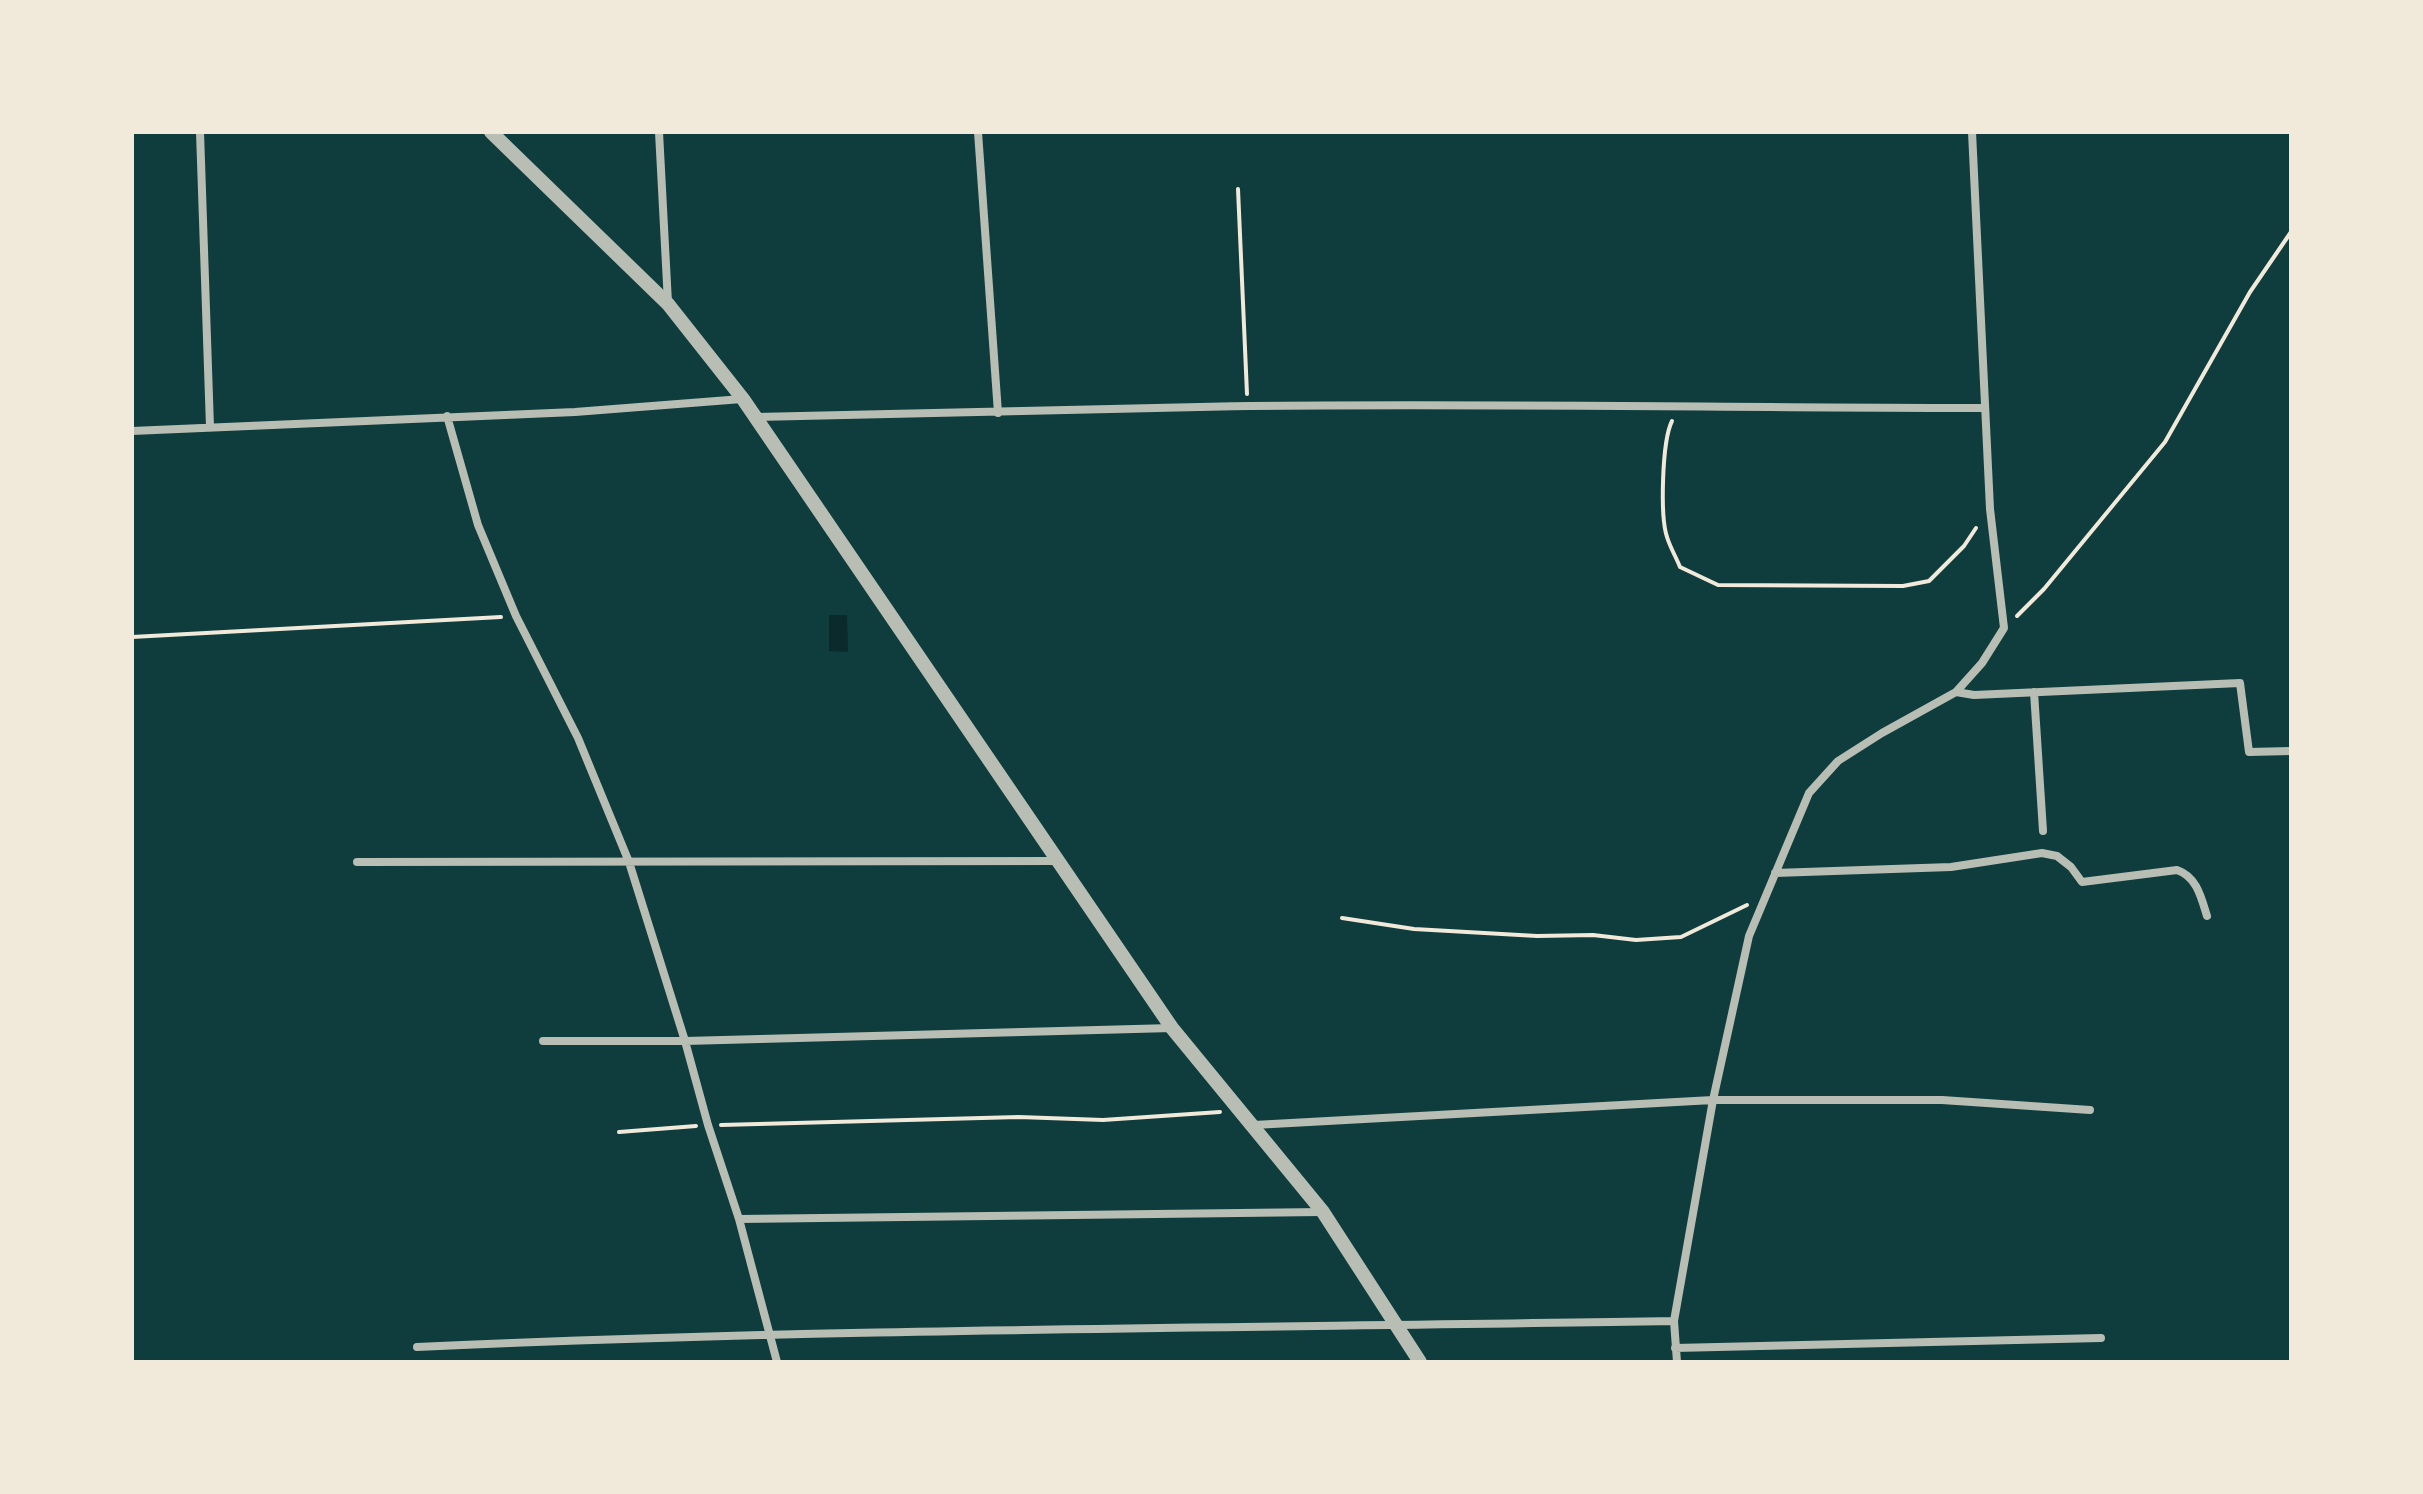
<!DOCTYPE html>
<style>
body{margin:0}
#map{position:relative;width:2423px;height:1494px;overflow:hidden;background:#0f3d3e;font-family:"Alegreya Sans",sans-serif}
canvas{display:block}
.frame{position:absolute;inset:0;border:134px solid #f1e9da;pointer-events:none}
</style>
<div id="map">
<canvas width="2423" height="1494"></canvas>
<div class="frame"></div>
</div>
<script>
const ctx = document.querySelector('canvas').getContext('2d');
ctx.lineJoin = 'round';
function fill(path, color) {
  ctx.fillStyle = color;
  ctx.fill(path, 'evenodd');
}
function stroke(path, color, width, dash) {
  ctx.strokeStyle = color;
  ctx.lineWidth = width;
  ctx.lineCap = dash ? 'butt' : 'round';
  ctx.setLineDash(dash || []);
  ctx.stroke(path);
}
const water = new Path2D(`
 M829 615H847L848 652 829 651Z`);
const path = new Path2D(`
 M1238 189 1247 394
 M1672 421C1662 441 1660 516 1667 537 1670 547 1676 557 1680 567L1718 585 1903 586 1929 581 1964 546 1976 528
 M2017 616 2044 589 2165 442 2250 292 2291 232
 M132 637 501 617
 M1342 918 1414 929 1537 936 1593 935 1636 940 1681 937 1747 905
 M721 1125 1019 1117 1103 1120 1220 1112
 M619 1132 696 1126`);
const minor = new Path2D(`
 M200 132 210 427
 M659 132 668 303
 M978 132 998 413
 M447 416 478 525 516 616 578 738 629 862 685 1041 708 1125 739 1219 777 1362
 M756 417C920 414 1085 409 1250 406 1495 403 1740 408 1985 408
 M132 431 575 412 742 399
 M1956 692 1974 695 2240 683 2249 752 2291 751
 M2034 692 2043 831
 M357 862 1059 861
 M1775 873 1951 867 2042 853 2057 856 2071 867 2082 882 2177 870C2197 877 2201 897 2207 916
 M543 1041H685L1172 1028
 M1254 1125 1713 1100H1942L2090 1110
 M739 1219 1322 1212
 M417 1347C836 1328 1255 1328 1674 1321
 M1675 1348 2101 1338
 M1677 1362 1674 1321 1713 1100 1749 936 1809 793 1838 761 1882 733 1956 692 1982 663 2004 628 1990 509 1972 132`);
const tertiary = new Path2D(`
 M491 132 668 304 743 399 1172 1028 1323 1212 1420 1362`);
fill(water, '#0a2a2b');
stroke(path, '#f1e9da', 4);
stroke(minor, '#b8beb3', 8);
stroke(tertiary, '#b8beb3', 14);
</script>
